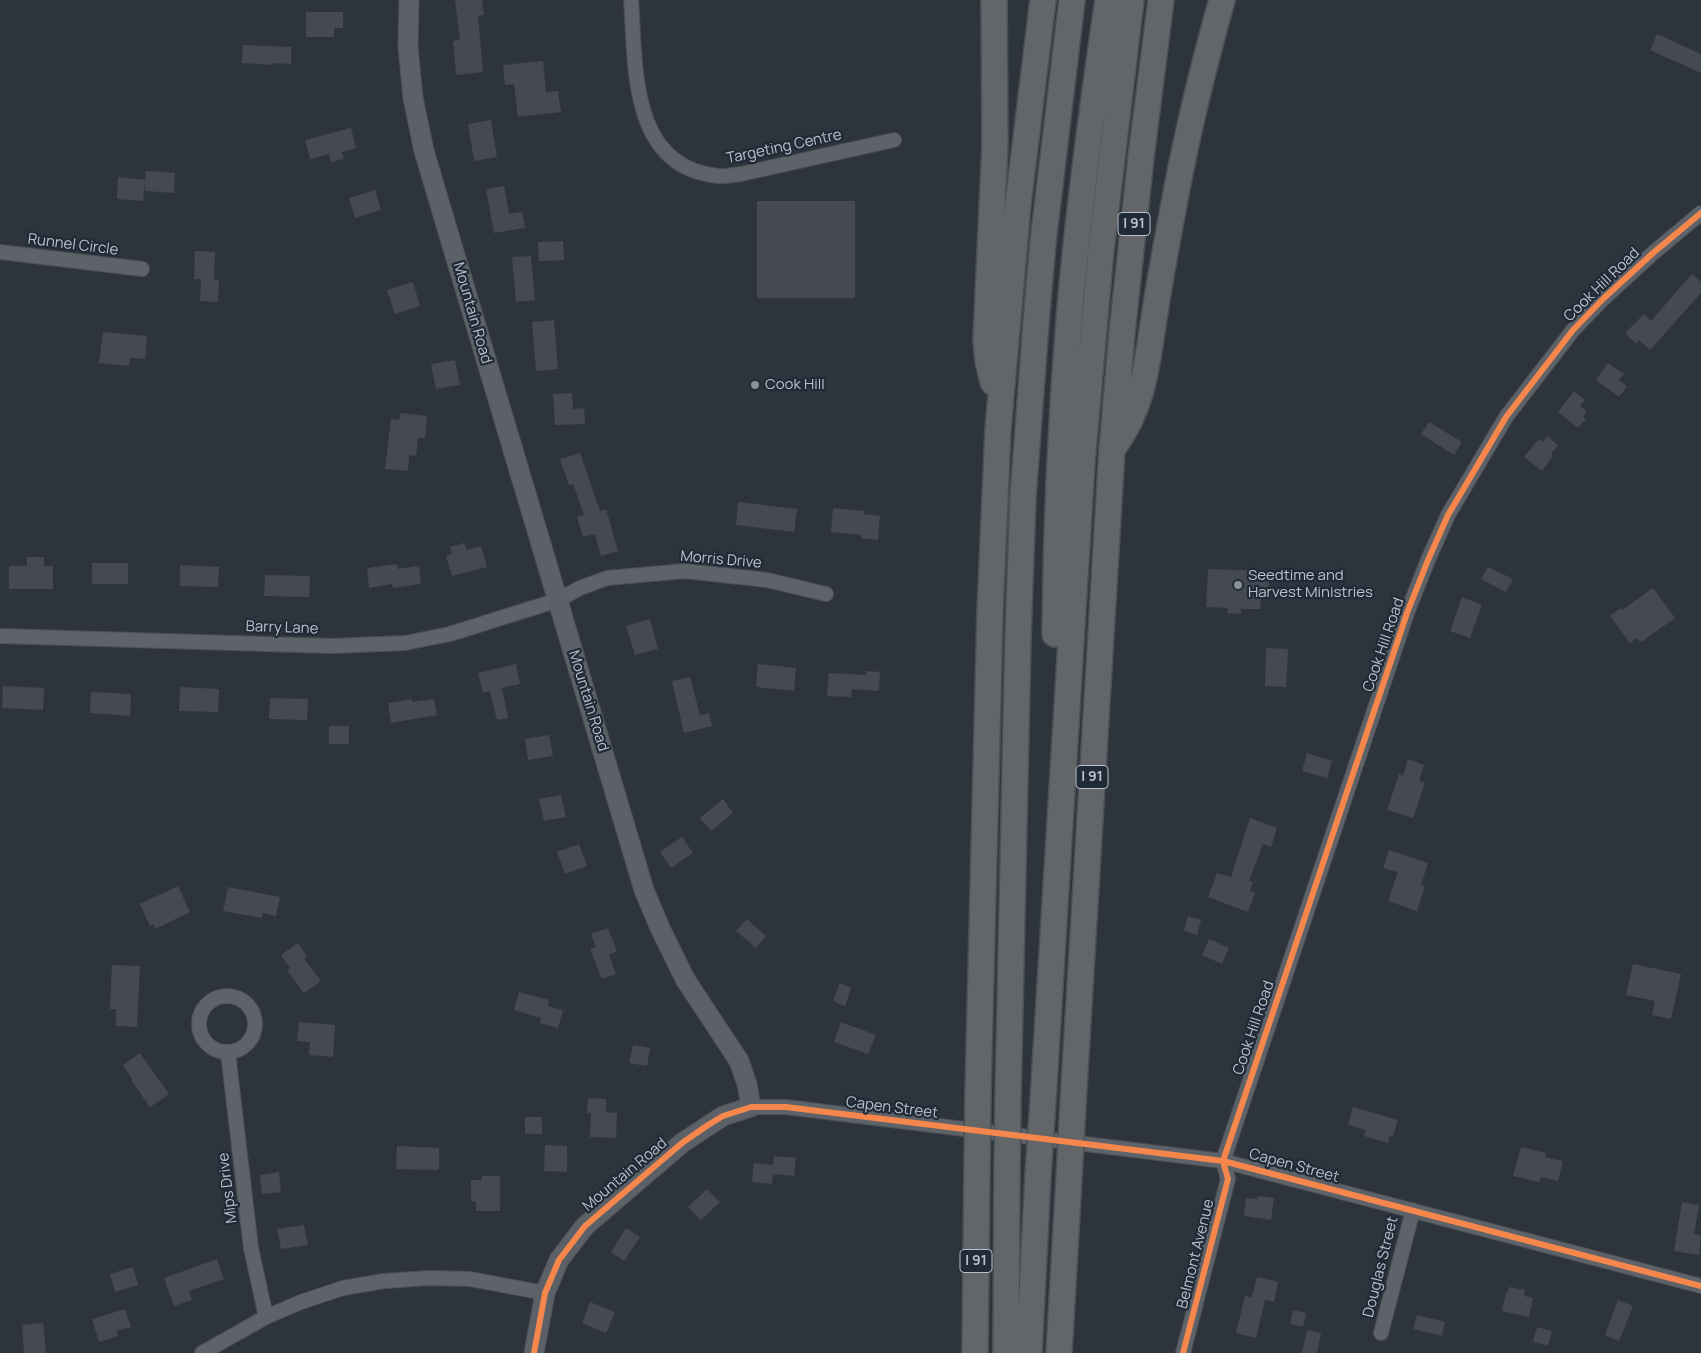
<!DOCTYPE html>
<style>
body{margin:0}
canvas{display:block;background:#2e343c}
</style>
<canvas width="1701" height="1353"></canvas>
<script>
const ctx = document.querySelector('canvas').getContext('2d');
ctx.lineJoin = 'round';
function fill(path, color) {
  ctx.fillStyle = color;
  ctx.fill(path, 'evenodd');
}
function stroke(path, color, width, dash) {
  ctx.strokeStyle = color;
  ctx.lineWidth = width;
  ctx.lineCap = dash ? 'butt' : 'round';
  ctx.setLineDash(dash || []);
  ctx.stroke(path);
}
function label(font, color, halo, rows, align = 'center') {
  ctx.font = font + ' Manrope,sans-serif';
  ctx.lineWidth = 4.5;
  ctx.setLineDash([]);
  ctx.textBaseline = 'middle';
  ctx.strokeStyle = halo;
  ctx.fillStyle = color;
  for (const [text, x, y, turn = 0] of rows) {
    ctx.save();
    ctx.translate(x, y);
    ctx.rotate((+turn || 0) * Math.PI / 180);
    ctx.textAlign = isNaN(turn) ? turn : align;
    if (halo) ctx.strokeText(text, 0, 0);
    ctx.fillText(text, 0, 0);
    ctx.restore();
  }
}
const building = new Path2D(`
 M455 0H482L484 15 478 16 483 72 456 75 453 41 460 40Z
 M306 12H343V28H334V37H306Z
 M1657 34 1701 54V73L1650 50Z
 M243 45 291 47V64L273 63V65L242 63Z
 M543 61 546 92 558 91 561 112 518 117 514 84 505 85 503 65Z
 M491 120 497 157 474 161 468 124Z
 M351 128 356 148 342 152 344 159 331 162 329 154 310 159 305 140Z
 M146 171 175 173 174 193 145 191V182L143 201 117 199 118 177 145 180Z
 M504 186 509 214 522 212 525 228 494 233 486 189Z
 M375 190 381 210 355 218 349 198Z
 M757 201H855V298H757Z
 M563 241 564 260 539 261 538 242Z
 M195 251 215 252 214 280H219L218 302 200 301 201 279H194Z
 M531 256 535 300 516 302 512 257Z
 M1692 274 1701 282V293L1650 350 1639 340 1636 344 1625 333 1644 314 1651 321Z
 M413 282 420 306 395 314 387 290Z
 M554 320 558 369 536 371 532 322Z
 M103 332 147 336 145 359 130 358 129 366 99 363Z
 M455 360 460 385 436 389 431 364Z
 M1608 363 1624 374 1619 380 1627 386 1619 397 1596 380Z
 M1574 391 1585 400 1580 406 1587 411 1583 416 1586 419 1578 428 1558 412Z
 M572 393 573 409 584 408 585 424 555 425 553 394Z
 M400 413 427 416 425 438H418L416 456 409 455 408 471 385 469 391 419 399 420Z
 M1429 422 1462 442 1454 455 1421 434Z
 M1547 436 1558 445 1551 454 1553 456 1542 471 1524 457 1539 439 1543 442Z
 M580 453 600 511 606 509 618 551 601 556 595 534 583 537 577 517 584 515 573 484 569 485 560 459Z
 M738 502 797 509 794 532 736 525Z
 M833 508 864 511V514L880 516 878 540 861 538V535L831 532Z
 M464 543 467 550 481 546 487 567 452 576 446 556 452 554 450 547Z
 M27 557H44V566H53V589H9V566H27Z
 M92 563H128V584H92Z
 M397 564 398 569 419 566 421 584 393 588 392 584 369 588 367 568Z
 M180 565 219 567 218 587 180 586Z
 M1488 567 1513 579 1506 592 1481 579Z
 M1208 569 1262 571 1261 575H1269V596L1261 595 1260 609H1241V614L1227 613 1228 608 1206 607Z
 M265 575 310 576 309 597 264 596Z
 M1653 588 1675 618 1641 642 1637 638 1630 643 1610 616 1621 608 1622 610Z
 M1462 597 1482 605 1470 638 1450 631Z
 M650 619 658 649 635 655 626 626Z
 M1266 648 1288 649 1286 687 1265 686Z
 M516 664 520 684 502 688 508 718 497 720 490 691 483 693 478 673Z
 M758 664 796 668 794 691 756 687Z
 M866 671 880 672 879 691 852 689 851 697 827 696 829 673 866 675Z
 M690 677 700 715 709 713 712 726 684 733 672 681Z
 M3 686 44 688 43 710 2 708Z
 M180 687 219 689 218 712 179 711Z
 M91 692 131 694 130 716 90 713Z
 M270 698 308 699 307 720 269 719Z
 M412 699V702L434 699 437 715 391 723 388 703Z
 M329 726H349V744H329Z
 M549 735 553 756 528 760 525 739Z
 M1307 753 1332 761 1327 778 1302 771Z
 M1408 759 1424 765 1419 781 1425 783 1413 818 1387 810 1399 774 1403 776Z
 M561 795 566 817 544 821 539 799Z
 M723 799 733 813 711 831 700 818Z
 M1250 818 1277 828 1271 847 1263 844 1249 881 1253 882 1250 891 1255 893 1248 912 1208 897 1217 873 1231 877Z
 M682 837 693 853 671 868 660 852Z
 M579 844 587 866 565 874 557 852Z
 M1389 850 1428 863 1421 885 1425 886 1417 911 1388 901 1398 872 1383 868Z
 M178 886 190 912 155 929 153 924 150 926 140 904Z
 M228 887 280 897 276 916 263 913 262 918 223 911Z
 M1188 916 1201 920 1197 935 1184 931Z
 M747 919 766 936 756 948 736 931Z
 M608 928 617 951 609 955 616 974 602 979 590 949 596 947 591 934Z
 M1209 939 1229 948 1222 964 1202 955Z
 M298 943 307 956 304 959 321 981 304 993 287 970 290 968 281 955Z
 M1633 964 1681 974 1671 1019 1652 1015 1655 1001 1626 995Z
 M112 965 140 966 137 1027 116 1026V1009H110Z
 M840 983 851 988 845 1006 833 1001Z
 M519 992 549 1000 548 1006 563 1010 558 1028 540 1023 541 1018 514 1010Z
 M299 1022 335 1025 333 1057 309 1055 310 1042 297 1041Z
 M841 1022 876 1035 868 1054 834 1042Z
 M633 1045 650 1048 647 1066 629 1063Z
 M140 1053 169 1094 150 1107 131 1080 132 1079 123 1065Z
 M588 1098 606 1099V1112L617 1113 616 1138 590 1137 591 1113H587Z
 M1353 1107 1398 1120 1393 1136 1390 1135 1388 1143 1364 1136 1366 1130 1348 1125Z
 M525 1117H542V1134H525Z
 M545 1145 567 1146V1172L544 1171Z
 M397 1146 439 1148V1170L396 1169Z
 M1521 1147 1546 1153 1545 1157 1563 1161 1558 1181 1541 1177 1539 1182 1513 1176Z
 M774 1156 796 1158 794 1176 773 1174 772 1184 752 1182 754 1163 773 1165Z
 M279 1172 281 1192 262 1194 260 1175Z
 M482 1176H500V1211H476V1202L471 1201V1180H482Z
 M707 1189 720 1202 701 1220 688 1207Z
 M1258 1196 1274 1198 1271 1220 1244 1216 1246 1198 1257 1199Z
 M1682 1202 1699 1205 1694 1234 1701 1235 1699 1255 1674 1251Z
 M304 1225 308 1245 281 1249 277 1229Z
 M626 1228 640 1237 624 1261 611 1252Z
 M217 1259 224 1279 189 1291 192 1300 174 1306 164 1278Z
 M133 1267 138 1285 115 1292 110 1274Z
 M1257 1277 1278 1282 1274 1302 1265 1300 1256 1338 1236 1333 1245 1296 1252 1297Z
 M1509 1287 1525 1290 1524 1296 1533 1298 1529 1317 1502 1311 1506 1292 1508 1293Z
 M1618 1300 1633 1306 1619 1341 1605 1335Z
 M590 1302 615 1312 606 1333 582 1323Z
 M125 1309 131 1327 116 1331 118 1336 99 1342 92 1319Z
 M1293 1310 1306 1313 1303 1327 1290 1324Z
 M1417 1315 1445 1322 1442 1336 1413 1329Z
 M43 1323 46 1353H24L22 1325Z
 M1537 1327 1552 1331 1548 1346 1533 1342Z
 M1307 1330 1321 1333 1317 1353H1302Z`);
const street = new Path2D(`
 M631 0C636 66 629 167 718 176 725 177 733 175 741 174L894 140
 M0 252 142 269
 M0 636 332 646 405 643 450 634 558 600 580 588 607 578 685 571 767 580 826 594
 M199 1024a28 28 0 1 1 56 0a28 28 0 1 1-56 0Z
 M228 1053 251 1248 266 1317
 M751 1107H786L1223 1161 1701 1286
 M1381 1333 1413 1210
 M202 1353 266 1317 301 1302 343 1288 384 1281 429 1278 470 1279 545 1293
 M1183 1353 1228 1179 1223 1161 1407 613 1428 560 1448 515 1506 417 1573 330 1604 298 1653 253 1701 213`);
const secondary = new Path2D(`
 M409 0 408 47 413 98 424 151 644 890 660 928 685 979 739 1061 747 1084 751 1107 723 1116 682 1143 585 1226 559 1260 545 1293 534 1353`);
const highway = new Path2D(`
 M993 382 988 361 986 340 995 144 994 0
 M1115 445C1145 404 1147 360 1155 312 1160 279 1166 247 1172 215 1185 142 1202 71 1222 0
 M1055 634C1056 525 1061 416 1070 308 1079 205 1093 102 1108 0
 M978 1093 990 612 998 430 1018 204 1043 0
 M1008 1097 1018 637 1023 497 1036 323 1043 242 1072 0
 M1043 1101 1082 462 1101 250 1131 0
 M1073 1104 1112 449 1122 333 1141 157 1161 0
 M975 1353 977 1168
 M1006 1353 1007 1172
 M1029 1353 1038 1175
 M1059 1353 1069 1178`);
const highwayBridge = new Path2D(`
 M977 1168 978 1093
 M1007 1172 1008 1097
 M1038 1175 1043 1101
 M1069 1178 1073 1104`);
const cycleway = new Path2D(`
 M534 1353 545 1293 559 1260 585 1226 682 1143 708 1125 723 1116 751 1107H786L1223 1161 1701 1286
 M1183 1353 1228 1179 1223 1161 1407 613 1428 560 1448 515 1506 417 1573 330 1604 298 1653 253 1701 213`);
const markers = [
 [755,385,5,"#889099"],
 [1238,585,5,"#889099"]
];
const shields = [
 [1134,224,32],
 [1092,777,32],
 [976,1261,32]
];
const shieldNames = [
 ["I 91",1134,224],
 ["I 91",1092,777],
 ["I 91",976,1261]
];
const streetNames = [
 ["Targeting Centre",784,147,-12],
 ["Runnel Circle",73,245,7],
 ["Cook Hill Road",1602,285,-44],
 ["Mountain Road",472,313,74],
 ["Morris Drive",721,560,5],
 ["Barry Lane",282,628,2],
 ["Cook Hill Road",1384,645,-71],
 ["Mountain Road",588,701,73],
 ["Cook Hill Road",1254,1028,-71],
 ["Capen Street",892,1108,7],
 ["Capen Street",1294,1166,15],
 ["Mountain Road",625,1175,-40],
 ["Mips Drive",228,1188,-97],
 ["Belmont Avenue",1196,1254,-76],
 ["Douglas Street",1381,1267,-76]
];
const poiNames = [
 ["Cook Hill",765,385],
 ["Seedtime and",1248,576],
 ["Harvest Ministries",1248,593]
];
fill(building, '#454950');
stroke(street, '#4c5056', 16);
stroke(secondary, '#4c5056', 21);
stroke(highway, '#4b5057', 28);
stroke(street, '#5e6269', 14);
stroke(secondary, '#5c6168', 19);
stroke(highway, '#636669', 25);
stroke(highwayBridge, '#4b5057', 28, []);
stroke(highwayBridge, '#636669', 25);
stroke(cycleway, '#f5874c', 6);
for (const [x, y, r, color] of markers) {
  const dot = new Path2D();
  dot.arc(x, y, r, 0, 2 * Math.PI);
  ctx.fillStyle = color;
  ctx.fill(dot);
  stroke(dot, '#212a37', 2);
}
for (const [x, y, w] of shields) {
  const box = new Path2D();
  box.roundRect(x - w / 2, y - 11.5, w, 23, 4);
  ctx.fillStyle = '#212a37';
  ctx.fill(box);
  stroke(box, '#b9c1cb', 1);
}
label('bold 14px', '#b9c1cb', null, shieldNames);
label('15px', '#b9c1cb', '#212a37', streetNames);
label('15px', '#b9c1cb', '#212a37', poiNames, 'left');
</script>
